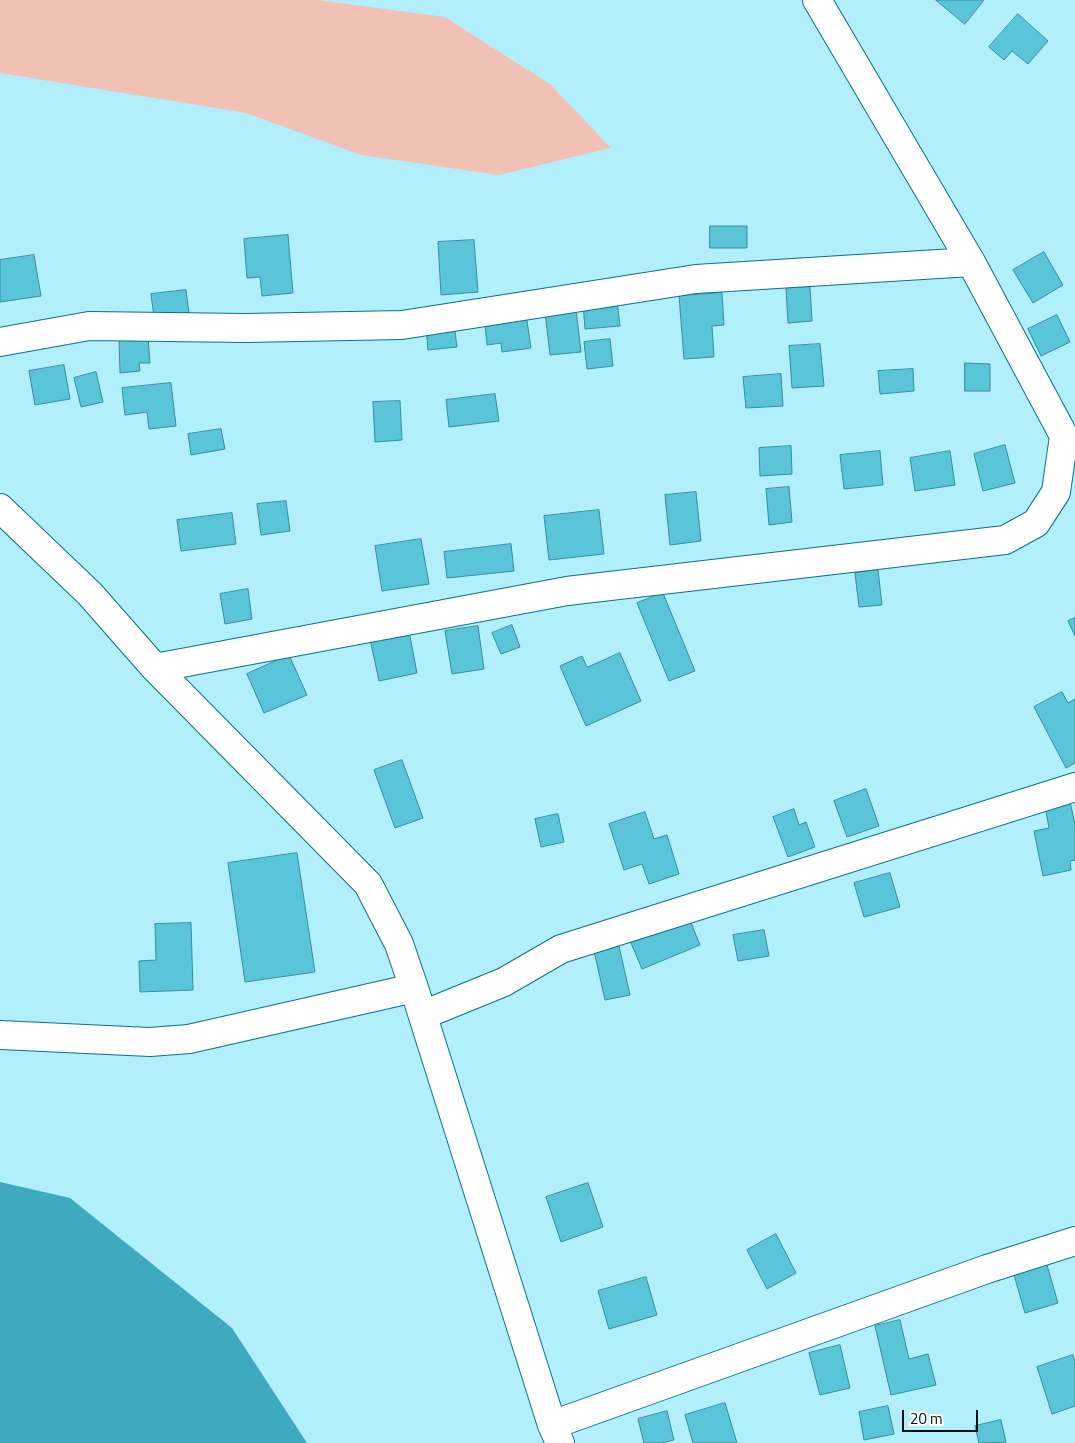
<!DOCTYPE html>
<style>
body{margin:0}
#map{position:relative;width:1075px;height:1443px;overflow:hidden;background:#b1effd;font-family:"Titillium Web",sans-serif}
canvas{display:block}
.scale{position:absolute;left:902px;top:1410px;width:76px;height:22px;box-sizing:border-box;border:2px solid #000f14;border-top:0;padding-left:6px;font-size:15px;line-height:18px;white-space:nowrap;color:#000f14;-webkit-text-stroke:4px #fff;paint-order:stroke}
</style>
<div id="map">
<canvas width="1075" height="1443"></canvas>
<div class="scale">20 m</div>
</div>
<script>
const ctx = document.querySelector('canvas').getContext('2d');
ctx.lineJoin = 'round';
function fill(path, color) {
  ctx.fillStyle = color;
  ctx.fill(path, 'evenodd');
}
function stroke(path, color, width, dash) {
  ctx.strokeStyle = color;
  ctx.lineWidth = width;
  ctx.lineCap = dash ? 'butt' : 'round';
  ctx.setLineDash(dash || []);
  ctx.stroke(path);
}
const green = new Path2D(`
 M0 0H318L445 17 551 85 611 148 499 175 361 155 246 113 0 73Z`);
const water = new Path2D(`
 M0 1182 70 1198 232 1328 307 1443H0Z`);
const building = new Path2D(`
 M936 0H984L965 24Z
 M1018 14 1048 41 1028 64 1012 51 1004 60 989 47Z
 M710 226H747V248H710Z
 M288 235 293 293 262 296 260 277 247 278 244 239Z
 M474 240 478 292 441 295 438 242Z
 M1044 252 1063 285 1033 303 1013 270Z
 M34 255 41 296 0 302V260Z
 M810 287 812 321 788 323 786 288Z
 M186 290 189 313 154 317 151 294Z
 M722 293 724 325 712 326 714 357 684 359 679 296Z
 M617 300 620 326 585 329 583 303Z
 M576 309 581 352 550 355 545 312Z
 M526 314 531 348 502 352 501 343 487 345 485 326Z
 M1057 315 1070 342 1041 356 1028 329Z
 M454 323 457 347 428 350 426 326Z
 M148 337 150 363H139L140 371 120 373 119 339Z
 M610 339 613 366 587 369 584 342Z
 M820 344 824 386 792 388 789 346Z
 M965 363 990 364V391H965Z
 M64 365 70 399 35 405 29 371Z
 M913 369 914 391 880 394 878 371Z
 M96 372 103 402 81 407 74 378Z
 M781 374 783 406 746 408 743 377Z
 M171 383 176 426 149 429 147 412 125 415 122 388Z
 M495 394 499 421 449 427 446 400Z
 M400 401 402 440 375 442 373 402Z
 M221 429 225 449 191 455 188 434Z
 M1005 445 1015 483 983 491 974 454Z
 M791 446 792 474 760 476 759 448Z
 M880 451 883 485 844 489 840 455Z
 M950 451 955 485 915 491 910 458Z
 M789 487 792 522 769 525 766 489Z
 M696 492 701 541 670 545 665 495Z
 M286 501 290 531 261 535 257 504Z
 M599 510 604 554 549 560 544 516Z
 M232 513 236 544 181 551 177 520Z
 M421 539 429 584 382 591 375 546Z
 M511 544 514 571 447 578 444 552Z
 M878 570 882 605 859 607 855 573Z
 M248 589 252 619 225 624 220 594Z
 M663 593 695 671 669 681 637 603Z
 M1075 618V636L1068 621Z
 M512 625 520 647 501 654 492 633Z
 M478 626 484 669 452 674 445 631Z
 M409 631 417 673 379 681 370 639Z
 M620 653 641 701 586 726 560 666 582 656 587 667Z
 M289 655 307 695 264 713 247 674Z
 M1062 692 1068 703 1075 699V763L1066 768 1034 707Z
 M402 760 423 818 395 828 374 770Z
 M866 789 879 826 847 837 834 801Z
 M1070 801 1075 825V860L1070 861 1071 870 1043 876 1034 831 1049 828 1045 806Z
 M794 809 799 825 806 822 815 847 788 857 773 817Z
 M645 812 654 839 667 835 679 874 649 884 642 864 624 870 609 824Z
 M558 814 564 842 541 847 535 819Z
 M297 853 315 972 245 982 228 863Z
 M890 873 900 907 864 917 854 883Z
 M690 920 700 945 642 969 631 943Z
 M191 923 193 990 140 992 139 961 156 960 155 924Z
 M764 930 769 956 738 961 733 935Z
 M619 946 630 995 605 1000 594 951Z
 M588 1183 603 1227 561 1242 546 1197Z
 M776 1234 796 1273 767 1289 747 1250Z
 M1047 1265 1058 1303 1025 1313 1014 1275Z
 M646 1277 657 1315 609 1329 598 1291Z
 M900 1320 909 1359 928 1354 936 1385 891 1395 875 1326Z
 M840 1345 850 1388 820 1395 809 1353Z
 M1073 1355 1075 1362V1406L1052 1414 1037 1367Z
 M725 1403 737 1443H693L685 1415Z
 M888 1406 894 1434 864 1440 859 1412Z
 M667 1411 674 1440 661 1443H644L638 1419Z
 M1001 1420 1006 1442 979 1443 975 1426Z`);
const minor = new Path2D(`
 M0 342 89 326 246 328 402 325 696 279 971 262
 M0 508 90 594 155 668 368 884 399 944 414 988 552 1425 560 1443
 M155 668 567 591 1005 540 1036 523 1056 492 1064 436 971 262 817 0
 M423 1015 504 982 561 949 1075 787
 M0 1035 150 1042 189 1039 414 988
 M552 1425 987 1269 1075 1241`);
fill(green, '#f2c1b6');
fill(water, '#3daabf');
fill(building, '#5ac4d9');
stroke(building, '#348d9e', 1);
stroke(minor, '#0a7283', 30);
stroke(minor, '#fff', 28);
</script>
